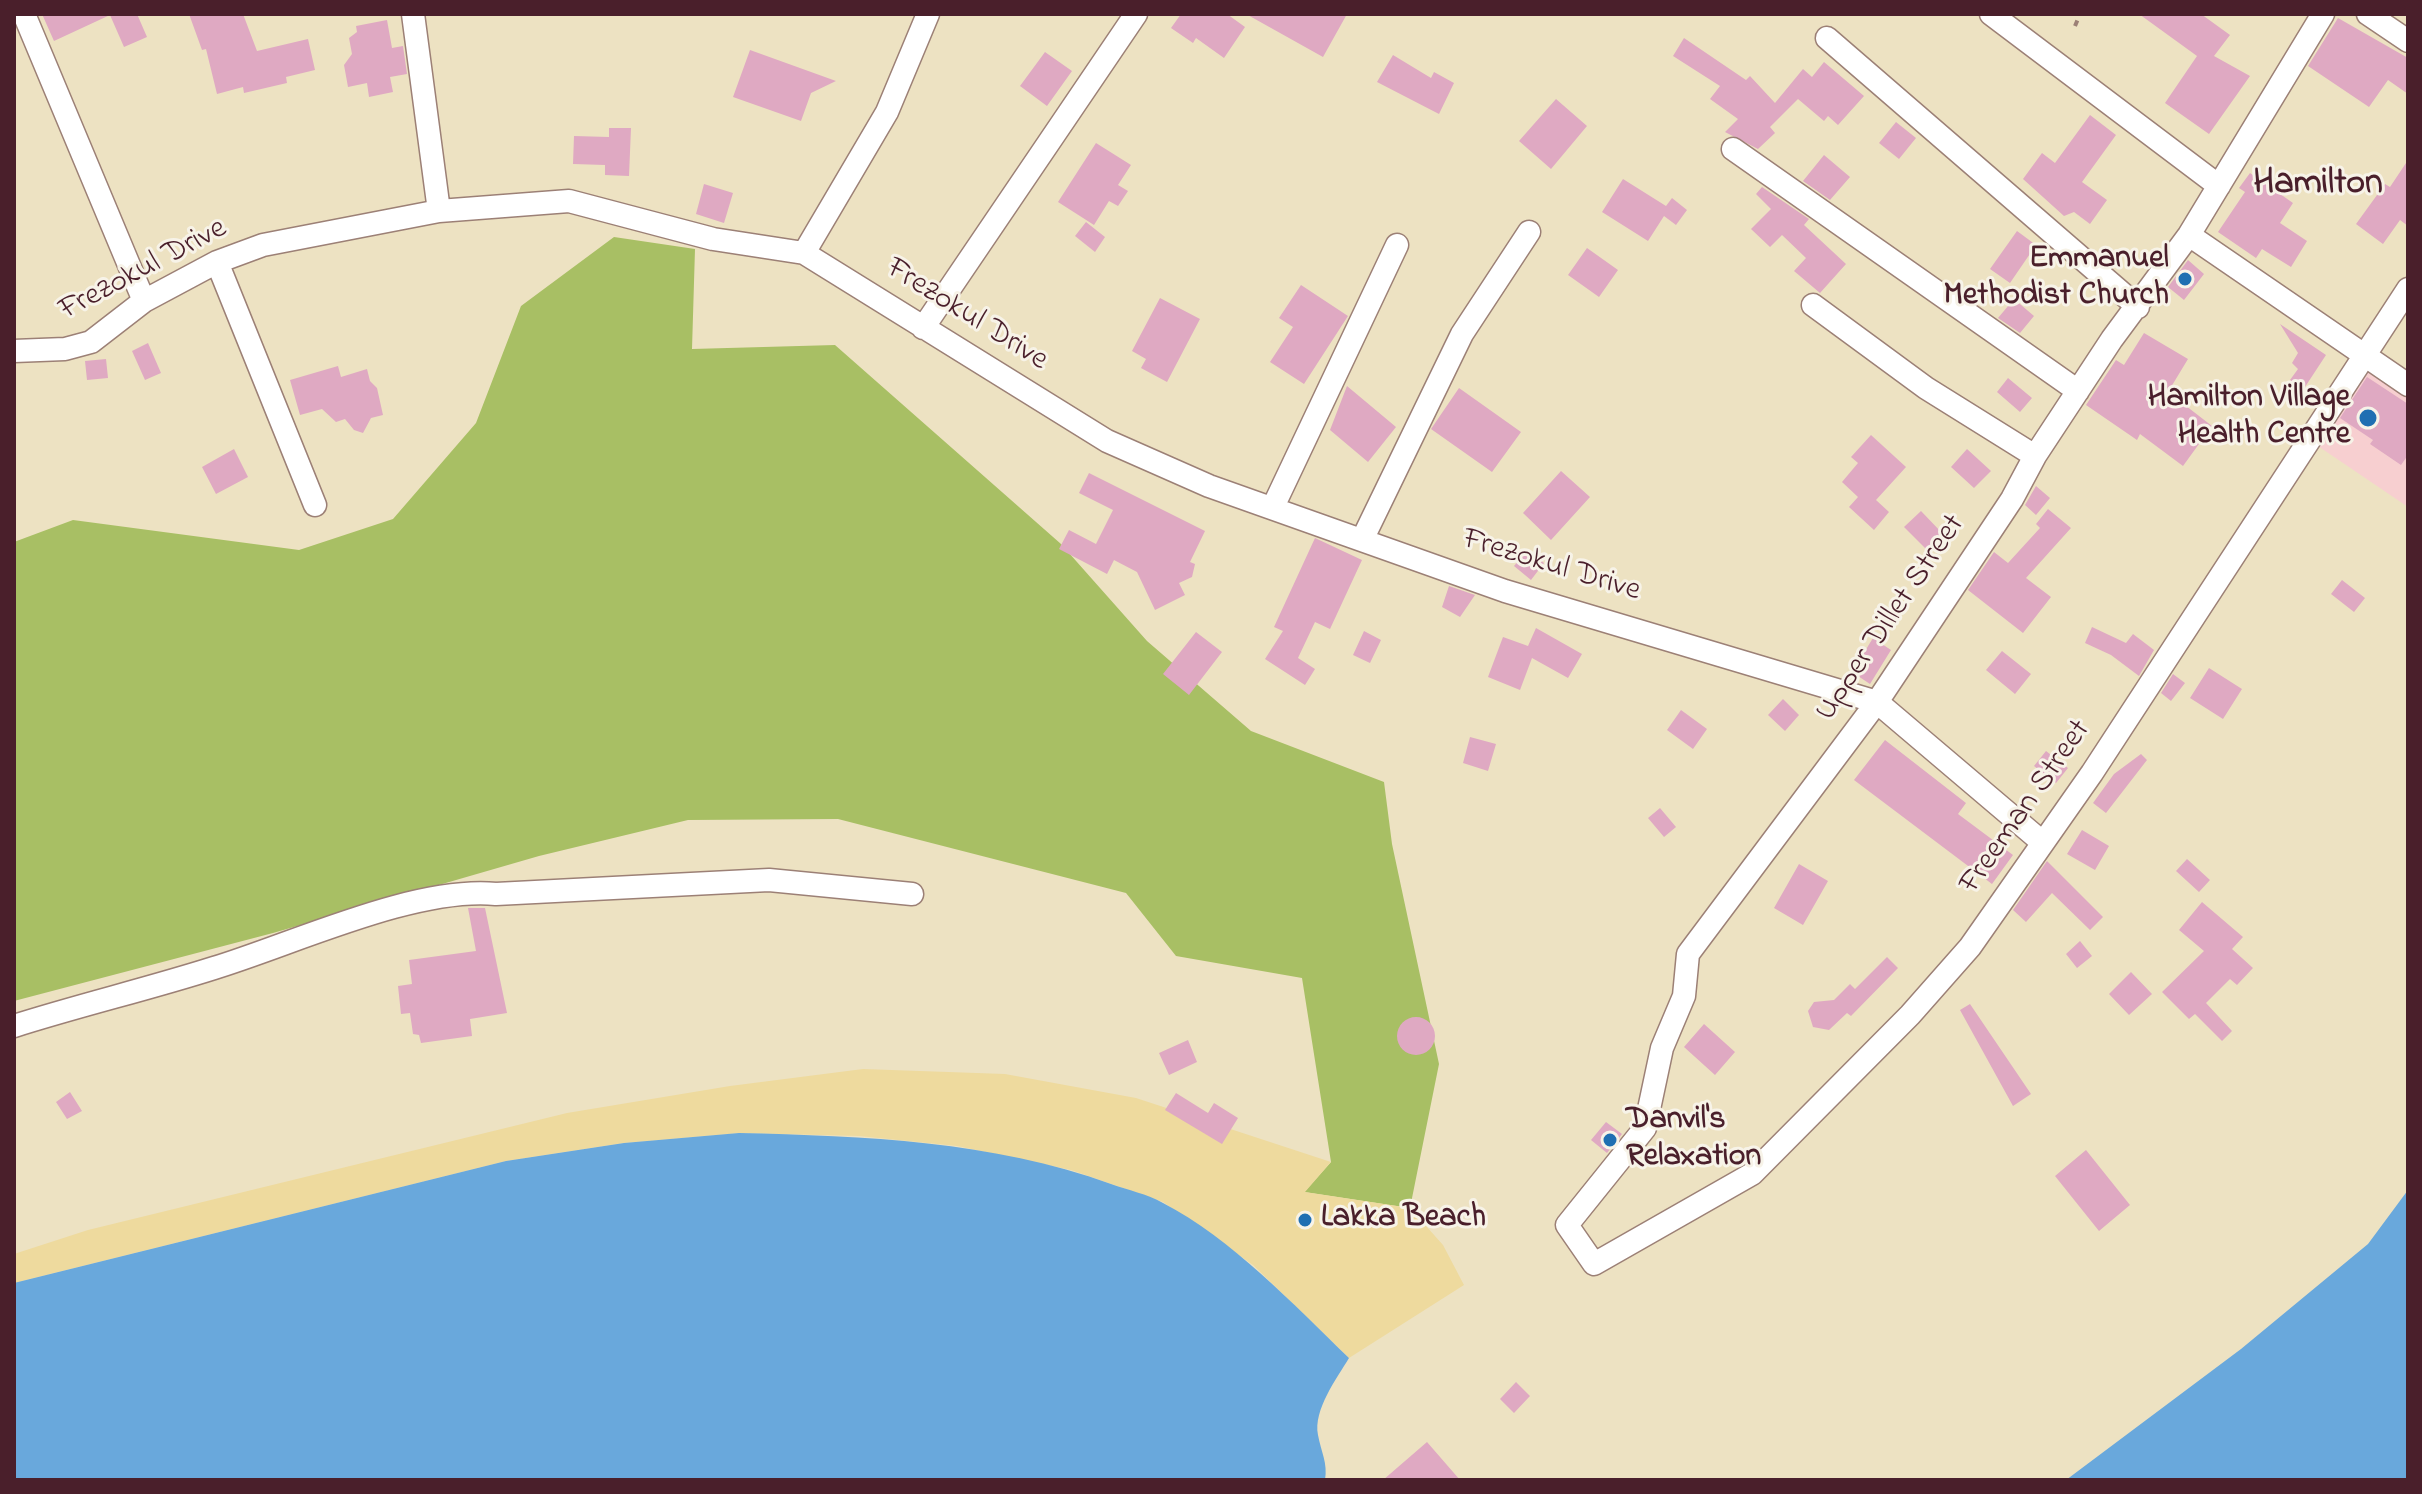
<!DOCTYPE html>
<style>
body{margin:0}
#map{position:relative;width:2422px;height:1494px;overflow:hidden;background:#ede2c2;font-family:"Indie Flower",sans-serif}
canvas{display:block}
.frame{position:absolute;inset:0;border:16px solid #4a1f2b;pointer-events:none}
</style>
<div id="map">
<canvas width="2422" height="1494"></canvas>
<div class="frame"></div>
</div>
<script>
const ctx = document.querySelector('canvas').getContext('2d');
ctx.lineJoin = 'round';
function fill(path, color) {
  ctx.fillStyle = color;
  ctx.fill(path, 'evenodd');
}
function stroke(path, color, width, dash) {
  ctx.strokeStyle = color;
  ctx.lineWidth = width;
  ctx.lineCap = dash ? 'butt' : 'round';
  ctx.setLineDash(dash || []);
  ctx.stroke(path);
}
function label(font, color, halo, rows, align = 'center') {
  ctx.font = font + ' "Indie Flower",sans-serif';
  ctx.lineWidth = 6;
  ctx.setLineDash([]);
  ctx.textBaseline = 'middle';
  ctx.strokeStyle = halo;
  ctx.fillStyle = color;
  for (const [text, x, y, turn = 0] of rows) {
    ctx.save();
    ctx.translate(x, y);
    ctx.rotate((+turn || 0) * Math.PI / 180);
    ctx.textAlign = isNaN(turn) ? turn : align;
    if (halo) ctx.strokeText(text, 0, 0);
    ctx.fillText(text, 0, 0);
    ctx.restore();
  }
}
const built = new Path2D(`
 M2365 363 2408 394V507L2312 442Z`);
const green = new Path2D(`
 M614 237 695 249 692 349 835 345 1061 544 1147 641 1251 731 1384 782 1392 844 1439 1064 1410 1208 1304 1192 1331 1162 1302 978 1176 956 1126 893 838 819 688 820 539 856 273 933 14 1001V542L73 520 299 550 393 519 476 423 521 306Z`);
const sand = new Path2D(`
 M863 1069 1005 1074 1136 1098 1331 1162 1305 1192 1410 1208 1443 1245 1464 1285 1349 1358 1253 1265 1163 1202 1071 1170 957 1146 859 1136 740 1133 624 1143 506 1161 14 1283V1254L88 1230 567 1113 730 1086Z`);
const water = new Path2D(`
 M739 1133C865 1136 992 1141 1111 1184 1128 1190 1147 1194 1163 1203 1231 1238 1294 1305 1349 1358 1337 1378 1313 1410 1318 1435 1321 1452 1328 1463 1325 1480H14V1283L506 1161 624 1143Z
 M2408 1190V1480H2066L2241 1349 2368 1244Z`);
const building = new Path2D(`
 M42 14H137L147 37 124 47 110 15 54 41Z
 M189 14H243L257 51 308 39 315 70 286 77 287 83 244 93 243 87 217 94 206 49 202 50Z
 M1181 14H1227L1245 27 1224 58 1196 38 1193 43 1171 28Z
 M1246 14H1347L1323 57Z
 M2139 14H2201L2230 35 2214 56 2250 76 2209 134 2165 103 2197 56Z
 M2338 18 2408 58V94L2388 80 2369 107 2308 66Z
 M387 20 392 48 403 46 407 74 390 77 393 92 369 97 367 83 348 87 344 65 352 54 349 38 357 32 356 26Z
 M1684 38 1746 80 1750 76 1775 103 1803 69 1812 77 1824 62 1864 96 1838 125 1828 116 1824 121 1798 99 1770 127 1775 133 1758 149 1725 132 1738 119 1710 99 1720 86 1673 56Z
 M750 50 836 81 811 93 801 121 733 97Z
 M1045 52 1072 71 1047 106 1020 86Z
 M1393 55 1431 78 1434 72 1454 83 1439 114 1377 82Z
 M1556 99 1587 126 1551 169 1519 141Z
 M2090 115 2116 135 2082 182 2107 200 2090 224 2074 212 2064 216 2023 179 2042 153 2055 163Z
 M1896 122 1916 138 1899 159 1879 143Z
 M609 128H631L629 176 605 175V165L573 164 574 136 609 137Z
 M1096 143 1131 165 1118 185 1128 191 1118 206 1109 201 1094 225 1058 202Z
 M1824 155 1850 177 1830 200 1803 181Z
 M2408 160V226L2400 220 2383 244 2356 224 2385 184 2390 187Z
 M2250 173 2293 203 2280 223 2307 241 2291 267 2262 249 2256 258 2218 232 2245 192 2239 188Z
 M1623 179 1666 206 1672 198 1687 210 1676 225 1664 216 1648 241 1602 212Z
 M704 184 733 193 724 223 696 214Z
 M1762 187 1809 219 1804 225 1846 264 1820 293 1794 271 1806 258 1782 235 1770 247 1751 229 1771 209 1756 194Z
 M1086 222 1105 237 1095 252 1075 236Z
 M2017 231 2036 245 2010 283 1990 269Z
 M1587 248 1618 270 1599 297 1568 275Z
 M2188 260 2204 274 2184 300 2168 287Z
 M1301 285 1348 316 1304 384 1270 362 1293 327 1279 318Z
 M1160 298 1200 319 1167 382 1141 368 1146 359 1132 351Z
 M2014 299 2034 316 2020 333 1998 318Z
 M2280 324 2326 355 2303 390 2290 380 2298 369 2292 363 2298 353Z
 M2144 333 2188 359 2168 392 2212 426 2183 466 2140 434 2137 440 2086 405 2116 360 2124 365Z
 M148 343 161 373 145 380 132 351Z
 M106 359 108 378 87 380 85 361Z
 M338 366 341 377 367 369 370 381 377 388 383 415 371 418 363 433 354 430 345 419 336 422 322 409 300 415 290 380Z
 M2367 377 2408 404V455L2401 465 2370 444 2373 440 2340 418Z
 M2008 378 2032 398 2020 412 1997 392Z
 M1347 386 1396 427 1368 462 1330 430Z
 M1459 388 1521 432 1492 472 1431 429Z
 M1871 435 1906 467 1876 500 1889 512 1874 530 1849 507 1858 497 1842 482 1858 463 1851 457Z
 M234 449 248 477 216 494 202 467Z
 M1967 449 1991 471 1974 488 1951 467Z
 M1561 471 1590 497 1551 540 1523 513Z
 M1089 473 1205 531 1190 562 1195 564 1192 577 1179 583 1185 595 1155 610 1137 572 1114 560 1107 574 1059 549 1069 530 1096 544 1113 510 1079 493Z
 M2036 486 2050 498 2036 515 2025 505Z
 M2048 509 2071 528 2026 578 2051 597 2023 633 1968 590 1994 552 2008 563 2040 528 2036 524Z
 M1921 511 1943 534 1927 550 1904 527Z
 M1315 538 1362 560 1330 629 1315 622 1298 658 1315 669 1305 685 1265 659 1283 631 1274 627Z
 M1528 550 1544 563 1531 580 1514 566Z
 M2342 580 2365 598 2354 612 2331 594Z
 M1449 586 1475 595 1460 617 1442 607Z
 M2092 627 2126 643 2133 634 2154 650 2139 676 2111 655 2085 643Z
 M1536 628 1582 654 1568 678 1532 658 1520 690 1488 677 1503 637 1528 646Z
 M1364 631 1381 640 1370 663 1353 655Z
 M1196 632 1222 652 1189 695 1163 674Z
 M1873 638 1891 650 1870 684 1852 672Z
 M2002 651 2031 674 2015 694 1986 670Z
 M2209 668 2242 689 2223 719 2190 698Z
 M2173 674 2185 683 2171 701 2161 693Z
 M1783 699 1799 715 1785 731 1768 715Z
 M1681 710 1707 729 1693 749 1667 730Z
 M1470 737 1496 744 1488 771 1463 763Z
 M1885 740 1966 803 1958 814 2013 855 1992 884 1854 780Z
 M2046 751 2068 768 2056 783 2034 766Z
 M2141 754 2147 760 2106 813 2093 803 2114 774Z
 M1660 808 1676 827 1664 837 1648 818Z
 M2082 830 2109 846 2095 870 2067 854Z
 M2187 859 2210 880 2199 892 2176 871Z
 M2047 861 2103 917 2090 930 2052 893 2026 922 2013 910Z
 M1799 864 1828 881 1803 925 1774 908Z
 M2202 902 2243 937 2232 949 2253 968 2237 985 2230 979 2206 1003 2232 1031 2222 1041 2195 1014 2189 1019 2162 992 2204 951 2179 930Z
 M468 908H485L507 1013 470 1019 472 1036 421 1043 419 1035 413 1034 410 1013 401 1014 398 986 412 984 409 960 476 951Z
 M2080 941 2092 956 2077 968 2066 954Z
 M1887 957 1898 968 1851 1016 1847 1013 1829 1030 1813 1027 1808 1011 1814 1002 1834 1000 1850 984 1855 989Z
 M2131 972 2152 994 2129 1015 2109 994Z
 M1970 1004 2031 1094 2013 1106 1960 1010Z
 M1397 1036a19 19 0 1 1 38 0a19 19 0 1 1-38 0Z
 M1704 1024 1735 1052 1715 1075 1684 1047Z
 M1188 1040 1197 1062 1169 1075 1159 1053Z
 M70 1092 82 1111 67 1119 56 1102Z
 M1176 1093 1208 1113 1214 1103 1238 1118 1222 1144 1165 1110Z
 M1606 1122 1622 1134 1607 1153 1591 1140Z
 M2086 1150 2130 1205 2099 1231 2055 1176Z
 M1516 1382 1530 1396 1514 1413 1500 1399Z
 M1427 1442 1460 1480H1383Z`);
const path = new Path2D(`
 M2075 26 2080 14`);
const minor = new Path2D(`
 M24 14 144 301
 M413 14 439 211
 M1991 14 2219 186
 M2323 14 2189 235 2112 339 2035 456 2012 499 1877 702 1688 954 1684 996 1662 1048 1645 1128 1567 1225 1594 1264 1752 1174 1910 1015 1970 947 2092 773 2408 289
 M2368 14 2408 41
 M1827 38 2138 307
 M1733 149 2078 391
 M2189 235 2408 385
 M804 253 887 112 928 14
 M217 262 315 505
 M1813 305 1926 388 2035 456
 M923 328 1136 14
 M14 351 65 349 91 342 144 301 217 262 263 245 439 211 569 201 713 239 804 253 1107 441 1209 486 1505 591 1877 702 2042 842
 M1273 507 1397 245
 M1363 538 1462 334 1529 232
 M14 1026C80 1005 148 989 214 968 293 944 415 886 496 894L769 880 912 894`);
const markers = [
 [2185,279,8,"#1f6fb2"],
 [2368,418,10,"#1f6fb2"],
 [1610,1140,8,"#1f6fb2"],
 [1305,1220,8,"#1f6fb2"]
];
const poiNames = [
 ["Emmanuel",2169,261],
 ["Methodist Church",2169,298],
 ["Hamilton Village",2350,400],
 ["Health Centre",2350,437],
 ["Danvil's",1626,1122,"left"],
 ["Relaxation",1626,1159,"left"],
 ["Lakka Beach",1321,1220,"left"]
];
const streetNames = [
 ["Frezokul Drive",144,271,-28],
 ["Frezokul Drive",966,316,32],
 ["Frezokul Drive",1551,567,17],
 ["Upper Dillet Street",1892,619,-56],
 ["Freeman Street",2027,808,-55]
];
const quarterNames = [
 ["Hamilton",2318,186]
];
fill(built, '#f7cfd0');
fill(green, '#a8bf64');
fill(sand, '#eeda9e');
fill(water, '#69a8dc');
fill(building, '#dfa9c2');
stroke(minor, '#9c8076', 25);
stroke(path, '#9c8076', 4, [6, 6]);
stroke(minor, '#fff', 22);
for (const [x, y, r, color] of markers) {
  const dot = new Path2D();
  dot.arc(x, y, r, 0, 2 * Math.PI);
  ctx.fillStyle = color;
  ctx.fill(dot);
  stroke(dot, '#f7f3e8', 3);
}
label('bold 32px', '#4a1f2b', '#f7f3e8', poiNames, 'right');
label('32px', '#4a1f2b', '#f7f3e8', streetNames);
label('bold 36px', '#4a1f2b', '#f7f3e8', quarterNames);
</script>
